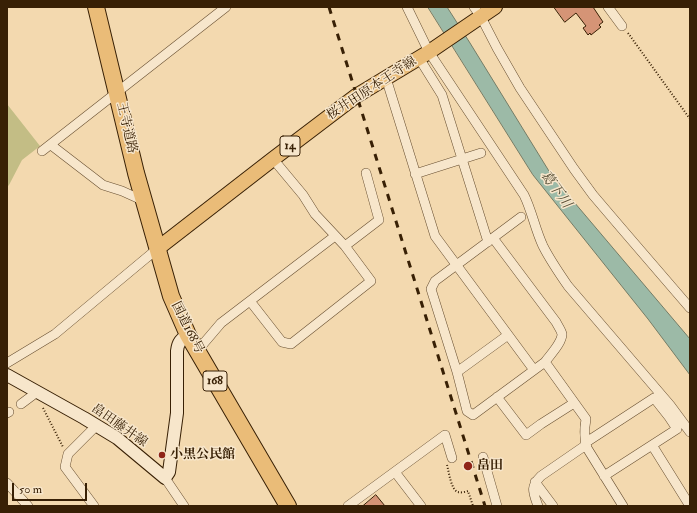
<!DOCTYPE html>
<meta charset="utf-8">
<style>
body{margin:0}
#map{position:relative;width:697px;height:513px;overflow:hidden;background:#f3d9af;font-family:"IM FELL Double Pica",serif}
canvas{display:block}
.frame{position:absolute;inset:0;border:8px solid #382005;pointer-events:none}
.scale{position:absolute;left:12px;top:483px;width:75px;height:18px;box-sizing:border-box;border:2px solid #382005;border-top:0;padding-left:5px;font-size:12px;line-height:14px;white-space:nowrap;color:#382005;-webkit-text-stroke:3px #f7e6cb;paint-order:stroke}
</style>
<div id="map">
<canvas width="697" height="513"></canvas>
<div class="frame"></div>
<div class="scale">50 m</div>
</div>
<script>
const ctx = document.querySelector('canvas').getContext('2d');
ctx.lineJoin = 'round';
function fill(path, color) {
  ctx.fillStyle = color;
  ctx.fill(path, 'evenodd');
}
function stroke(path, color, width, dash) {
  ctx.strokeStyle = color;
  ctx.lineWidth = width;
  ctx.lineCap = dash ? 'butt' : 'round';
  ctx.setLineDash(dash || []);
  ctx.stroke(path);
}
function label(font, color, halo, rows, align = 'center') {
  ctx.font = font + ' "IM FELL Double Pica","Noto Serif JP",serif';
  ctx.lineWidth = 3;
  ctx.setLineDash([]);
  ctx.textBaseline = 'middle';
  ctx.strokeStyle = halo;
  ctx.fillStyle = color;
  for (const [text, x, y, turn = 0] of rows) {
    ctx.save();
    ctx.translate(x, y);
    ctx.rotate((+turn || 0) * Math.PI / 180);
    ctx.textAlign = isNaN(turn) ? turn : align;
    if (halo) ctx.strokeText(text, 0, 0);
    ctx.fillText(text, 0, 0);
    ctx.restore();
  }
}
const green = new Path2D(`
 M7 104 40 146 22 160 9 185 7 187Z`);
const water = new Path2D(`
 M428 7H447L470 43 552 176 690 339V375L648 319 533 175Z`);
const building = new Path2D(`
 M554 7H593L603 22 599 25 601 27 591 35 590 33 588 35 583 28 586 26 576 13 565 22Z
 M376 495 385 506H363Z`);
const path = new Path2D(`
 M628 33 690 119
 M43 408 63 447
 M447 465C449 472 451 490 458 492 461 493 465 492 468 491L473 506`);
const street = new Path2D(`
 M407 7 429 52 524 195C532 211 535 229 543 246 550 260 559 273 568 286L670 405 690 432
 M474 7 481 17 497 48 520 88 574 169 593 195 622 229 690 308
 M608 7 622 26
 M419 58 442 95 488 242
 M386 78 435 236 534 370
 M51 145 103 185 122 191 144 201
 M42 151 226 7
 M415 174 481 153
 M493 238 556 322C558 326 561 330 562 334 562 343 550 355 545 362L473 415 467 411 457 372 431 289 435 281 521 217
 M345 246 379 220 366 173
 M250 301 282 342 291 344 371 281 345 246 315 214 303 195 273 159
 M198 350 221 323 335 236
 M545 362 586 419C584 430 584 438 587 448L623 506
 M7 363 55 334 157 249
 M457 372 508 335
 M497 397 526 435 541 424 574 403
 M21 404 37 392
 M7 413 9 412
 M585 443 654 398 669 417 677 429 604 476
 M652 445 690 506
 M483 457 497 506
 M395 472 421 506
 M165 478 184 506
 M535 482 553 506
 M7 483 28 506
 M94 506 65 467 68 454 96 426
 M348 506 445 435 452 458
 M538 506C533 492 530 487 541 476L586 445`);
const secondary = new Path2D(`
 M7 375 84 418 117 438 165 478 169 472 177 413V351C178 342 181 339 188 335`);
const primary = new Path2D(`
 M157 249 273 159 356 96 429 52 495 7`);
const highway = new Path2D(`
 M96 7 136 173 171 296 188 335 288 506`);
const rail = new Path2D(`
 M329 7 485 506`);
const markers = [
 [162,455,4,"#8f2418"],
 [468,466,5,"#8f2418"]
];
const shields = [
 [290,146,20],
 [215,381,24]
];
const shieldNames = [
 ["14",290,146],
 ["168",215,381]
];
const streetNames = [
 ["桜井田原本王寺線",372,89,-33],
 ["王寺道路",126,128,77],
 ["国道168号",187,328,63],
 ["畠田藤井線",119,426,35]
];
const poiNames = [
 ["小黒公民館",170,455],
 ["畠田",477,466]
];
const waterNames = [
 ["葛下川",555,190,54]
];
fill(green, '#c3bd85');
fill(water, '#9cbaa7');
stroke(water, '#747c66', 1);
fill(building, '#d59476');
stroke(building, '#382005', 1);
stroke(street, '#674e30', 10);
stroke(secondary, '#382005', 14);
stroke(primary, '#382005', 16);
stroke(highway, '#382005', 18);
stroke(path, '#382005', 2, [1, 2]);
stroke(street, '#f7e6cb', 9);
stroke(secondary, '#f7e6cb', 12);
stroke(primary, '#eabc78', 14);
stroke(highway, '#eabc78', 16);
stroke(rail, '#382005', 3, [7, 7]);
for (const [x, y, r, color] of markers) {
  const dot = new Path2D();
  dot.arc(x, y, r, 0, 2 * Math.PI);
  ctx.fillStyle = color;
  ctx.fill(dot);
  stroke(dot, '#f7e6cb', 1.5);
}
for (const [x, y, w] of shields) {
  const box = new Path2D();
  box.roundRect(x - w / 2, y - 10, w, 20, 3);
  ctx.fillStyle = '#f7e6cb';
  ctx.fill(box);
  stroke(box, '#382005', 1);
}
label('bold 12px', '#382005', null, shieldNames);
label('13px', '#382005', '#f7e6cb', streetNames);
label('bold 13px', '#382005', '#f7e6cb', poiNames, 'left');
label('italic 14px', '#564e36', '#f7e6cb', waterNames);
</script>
